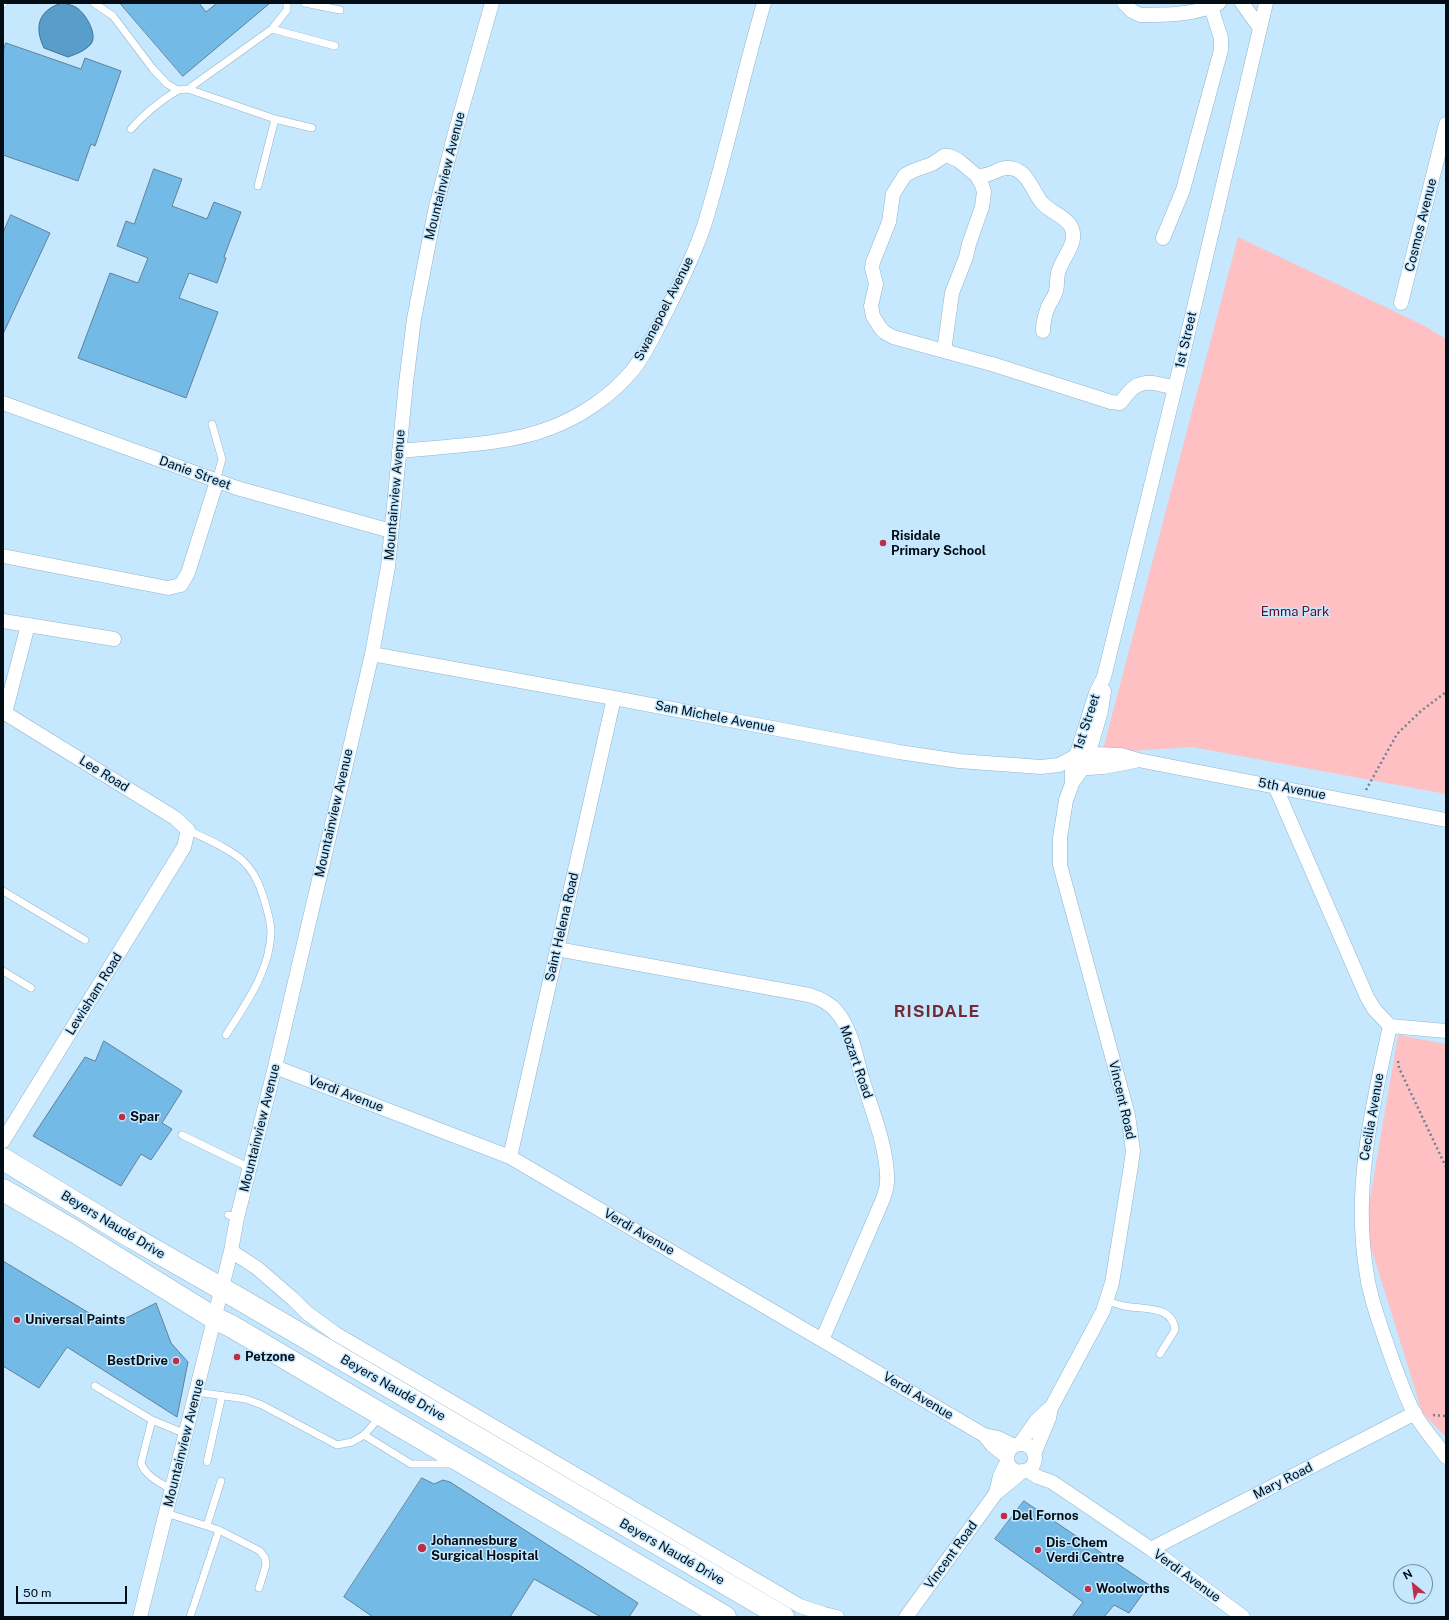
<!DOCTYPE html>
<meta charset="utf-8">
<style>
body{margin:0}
#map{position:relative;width:1449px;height:1620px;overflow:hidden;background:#c5e8ff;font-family:"Public Sans",sans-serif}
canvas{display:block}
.frame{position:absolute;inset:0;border:4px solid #030d15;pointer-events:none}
.north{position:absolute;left:1393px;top:1564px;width:40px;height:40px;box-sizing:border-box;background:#c5e8ff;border:1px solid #7790a1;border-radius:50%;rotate:331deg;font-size:11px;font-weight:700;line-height:16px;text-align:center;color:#030d15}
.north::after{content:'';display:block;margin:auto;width:14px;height:18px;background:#bf2e48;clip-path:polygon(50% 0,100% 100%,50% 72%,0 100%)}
.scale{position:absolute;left:16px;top:1586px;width:111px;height:18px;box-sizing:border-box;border:2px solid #030d15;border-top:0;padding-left:5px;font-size:12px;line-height:14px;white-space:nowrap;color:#030d15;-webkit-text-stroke:3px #c5e8ff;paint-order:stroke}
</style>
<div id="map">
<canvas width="1449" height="1620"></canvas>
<div class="frame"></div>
<div class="north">N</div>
<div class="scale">50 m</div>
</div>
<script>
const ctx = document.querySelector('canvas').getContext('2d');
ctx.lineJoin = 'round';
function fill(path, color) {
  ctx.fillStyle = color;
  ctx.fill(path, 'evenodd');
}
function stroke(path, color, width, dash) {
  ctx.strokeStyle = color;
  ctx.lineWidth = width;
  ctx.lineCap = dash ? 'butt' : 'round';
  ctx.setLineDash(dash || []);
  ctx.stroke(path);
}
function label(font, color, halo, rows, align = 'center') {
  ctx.font = font + ' "Public Sans",sans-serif';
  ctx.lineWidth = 3;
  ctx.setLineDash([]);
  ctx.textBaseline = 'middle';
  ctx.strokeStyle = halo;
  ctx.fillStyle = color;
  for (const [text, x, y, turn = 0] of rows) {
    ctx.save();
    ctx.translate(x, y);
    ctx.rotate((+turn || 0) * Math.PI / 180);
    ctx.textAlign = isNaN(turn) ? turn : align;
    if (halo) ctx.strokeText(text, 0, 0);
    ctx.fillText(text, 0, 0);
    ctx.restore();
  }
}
const green = new Path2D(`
 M1238 237 1423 325 1446 339V794L1192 747 1102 753Z
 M1398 1035 1446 1044V1437L1422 1412 1365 1228Z`);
const water = new Path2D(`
 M62 3C67 4 73 5 77 8 86 14 98 35 91 44 85 51 76 54 68 57L44 48C34 27 38 10 62 3Z`);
const building = new Path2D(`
 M120 3H199L206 12 217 3H270L183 76Z
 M6 43 81 69 85 58 121 71 95 146 91 144 78 181 3 155V52Z
 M154 169 182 179 172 206 207 219 214 202 241 212 224 257 226 258 217 283 189 273 179 298 218 312 186 398 78 358 110 273 138 283 148 258 117 246 126 221 134 224Z
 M11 215 50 233 3 334V233Z
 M104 1041 182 1091 162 1123 172 1129 151 1160 141 1154 121 1186 33 1136 85 1057 95 1061Z
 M3 1261 89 1313 114 1324 156 1303 171 1343 188 1362 177 1417 67 1347 39 1388 3 1366Z
 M422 1478 434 1484 443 1480 450 1482 638 1603 629 1617H601L534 1579 510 1617H373L344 1597Z
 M1024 1501 1149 1585 1129 1613 1114 1605 1104 1617H1072L1083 1602 995 1539Z`);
const path = new Path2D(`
 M1366 790 1397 734 1421 711 1446 692
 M1398 1061 1399 1068 1446 1167
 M1433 1415 1446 1416`);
const service = new Path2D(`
 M94 3 113 16 153 69 167 84 178 90 188 89 272 29 287 10V3
 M305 3 340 10
 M3 4 4 3
 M272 29 335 46
 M188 89 275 119 312 128
 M131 129C145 113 160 101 178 90
 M258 186 275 119
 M212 424 222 459 216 481
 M188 830C206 839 227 847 242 860 253 870 260 885 264 899 267 910 271 921 271 932 270 971 246 1003 226 1035
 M3 891 85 940
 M3 971 31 988
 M182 1135 250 1168
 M228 1215 237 1218
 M1107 1301C1113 1303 1119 1305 1125 1306 1143 1310 1173 1305 1175 1330L1160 1354
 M95 1386 152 1420 186 1434
 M196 1392 246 1399 262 1405 337 1445 352 1442 364 1435 380 1417
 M152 1420 141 1463C145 1476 161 1483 172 1490
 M364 1435 411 1464H453
 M207 1462 222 1395
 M166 1513 219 1530 260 1551 265 1558 266 1565 259 1588
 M207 1525 221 1481
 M190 1617 219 1530`);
const minor = new Path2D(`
 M1124 3 1132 11 1140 15C1165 15 1196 15 1219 3
 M1242 3 1260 28
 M977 176C992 176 996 169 1006 168 1027 166 1032 192 1043 204 1051 212 1063 215 1070 225 1080 241 1064 255 1059 270 1056 277 1058 284 1056 291 1055 296 1050 302 1048 307 1045 315 1043 322 1043 331
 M1163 238 1183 190 1221 50V38L1211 7
 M1401 303 1446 124
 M944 351 952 293 966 257 969 244 982 207 984 192 982 185 977 176 958 160 949 156H944L932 164 915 170 905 175 893 194 889 222 873 262 872 268 876 284 871 306 873 316 879 326 884 332 893 337 995 365 1111 402 1120 403C1124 399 1126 395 1130 391 1143 377 1159 384 1175 388
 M3 403 237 488 391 531
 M399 451C445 446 508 445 550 428 580 417 611 396 632 371 646 354 655 332 666 312 680 284 694 255 704 226 727 152 742 77 764 3
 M3 556 168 588 181 585 188 573 217 481
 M3 621 28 625
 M372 654 614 698 899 752 959 761 1041 767 1059 765 1076 756 1095 754 1121 755 1138 760 1446 820
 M3 712 175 818 188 830 184 847 3 1141
 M5 713 28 625 114 639
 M1075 769 1103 767 1135 761
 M1072 783 1083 768 1092 742 1101 711 1104 691
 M1275 786 1367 997 1374 1009 1390 1026C1372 1107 1352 1191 1367 1275 1370 1298 1379 1321 1386 1342 1394 1364 1403 1392 1414 1413 1423 1428 1436 1443 1446 1457
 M557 949 809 995C819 998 830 1003 837 1012 852 1030 856 1057 862 1078 871 1108 886 1144 887 1175 888 1184 886 1191 883 1199L822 1340
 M1390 1026 1446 1031
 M275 1067 510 1157 984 1435 992 1445 1007 1457
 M510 1157 614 698
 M231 1251 257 1268 293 1299 307 1313 336 1334 800 1606 824 1614 837 1617
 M984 1435 998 1438 1014 1446
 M1020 1444 1036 1421 1050 1408
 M1007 1458a14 14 0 1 1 28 0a14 14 0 1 1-28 0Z
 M1034 1454 1049 1418 1051 1408 1103 1311 1112 1283 1130 1172 1133 1151 1128 1115 1060 865V838L1066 800 1072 784V769L1096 693 1104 677 1175 388 1266 3
 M1027 1470 1038 1477 1052 1482 1151 1549 1243 1617
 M996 1493 1000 1476 1007 1462
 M1151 1549 1415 1413
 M140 1617 231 1251 237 1218 275 1067 372 654 388 567 406 383 414 319 435 211 455 133 492 3
 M906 1617 996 1493 1016 1477 1022 1471`);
const primary = new Path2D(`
 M3 1159 133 1238 238 1298 783 1617
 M3 1190 72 1230 214 1318 231 1326 725 1617`);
const markers = [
 [883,543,4,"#bf2e48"],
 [122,1117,4,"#bf2e48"],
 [17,1320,4,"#bf2e48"],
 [237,1357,4,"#bf2e48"],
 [176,1361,4,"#bf2e48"],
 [1004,1516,4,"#bf2e48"],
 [422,1548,5,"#bf2e48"],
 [1038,1550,4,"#bf2e48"],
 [1088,1589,4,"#bf2e48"]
];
const streetNames = [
 ["Mountainview Avenue",445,176,-76],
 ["Cosmos Avenue",1421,225,-76],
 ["Swanepoel Avenue",664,309,-63],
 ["1st Street",1186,340,-77],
 ["Danie Street",195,473,20],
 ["Mountainview Avenue",395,495,-85],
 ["San Michele Avenue",715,717,11],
 ["1st Street",1087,722,-72],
 ["Lee Road",104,774,32],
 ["5th Avenue",1292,789,11],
 ["Mountainview Avenue",334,813,-77],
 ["Saint Helena Road",562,927,-77],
 ["Lewisham Road",94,994,-58],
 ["Mozart Road",856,1062,71],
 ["Verdi Avenue",346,1094,21],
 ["Vincent Road",1122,1100,77],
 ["Cecilia Avenue",1372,1117,-80],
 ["Mountainview Avenue",260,1128,-76],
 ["Beyers Naudé Drive",113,1225,31],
 ["Verdi Avenue",639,1232,30],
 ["Beyers Naudé Drive",393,1388,30],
 ["Verdi Avenue",918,1396,31],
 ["Mountainview Avenue",184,1443,-76],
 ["Mary Road",1283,1481,-27],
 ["Beyers Naudé Drive",672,1552,30],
 ["Vincent Road",951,1555,-54],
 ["Verdi Avenue",1187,1576,36]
];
const poiNames = [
 ["Risidale",891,536],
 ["Primary School",891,551],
 ["Spar",130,1117],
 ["Universal Paints",25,1320],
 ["Petzone",245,1357],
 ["BestDrive",168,1361,"right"],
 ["Del Fornos",1012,1516],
 ["Johannesburg",431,1541],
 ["Surgical Hospital",431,1556],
 ["Dis-Chem",1046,1543],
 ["Verdi Centre",1046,1558],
 ["Woolworths",1096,1589]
];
const parkNames = [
 ["Emma Park",1295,612]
];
const districtNames = [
 ["RISIDALE",937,1012]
];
fill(green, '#fec0c3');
fill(water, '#599eca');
stroke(water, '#3f7294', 1);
fill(building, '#74bae7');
stroke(building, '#618196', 1);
stroke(service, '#93b4ca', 8);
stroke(minor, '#93b4ca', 15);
stroke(primary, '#93b4ca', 23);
stroke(path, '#6b8393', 2.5, [2, 3]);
stroke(service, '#fff', 7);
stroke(minor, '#fff', 14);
stroke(primary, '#fff', 22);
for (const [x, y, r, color] of markers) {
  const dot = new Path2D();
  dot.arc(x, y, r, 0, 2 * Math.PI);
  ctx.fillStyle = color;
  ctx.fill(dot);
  stroke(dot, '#c5e8ff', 1.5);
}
label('13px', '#030d15', '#c5e8ff', streetNames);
label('bold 13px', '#030d15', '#c5e8ff', poiNames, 'left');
label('13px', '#690a20', '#c5e8ff', parkNames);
ctx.letterSpacing = '1px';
label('bold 17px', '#722b33', '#c5e8ff', districtNames);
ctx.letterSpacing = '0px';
</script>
